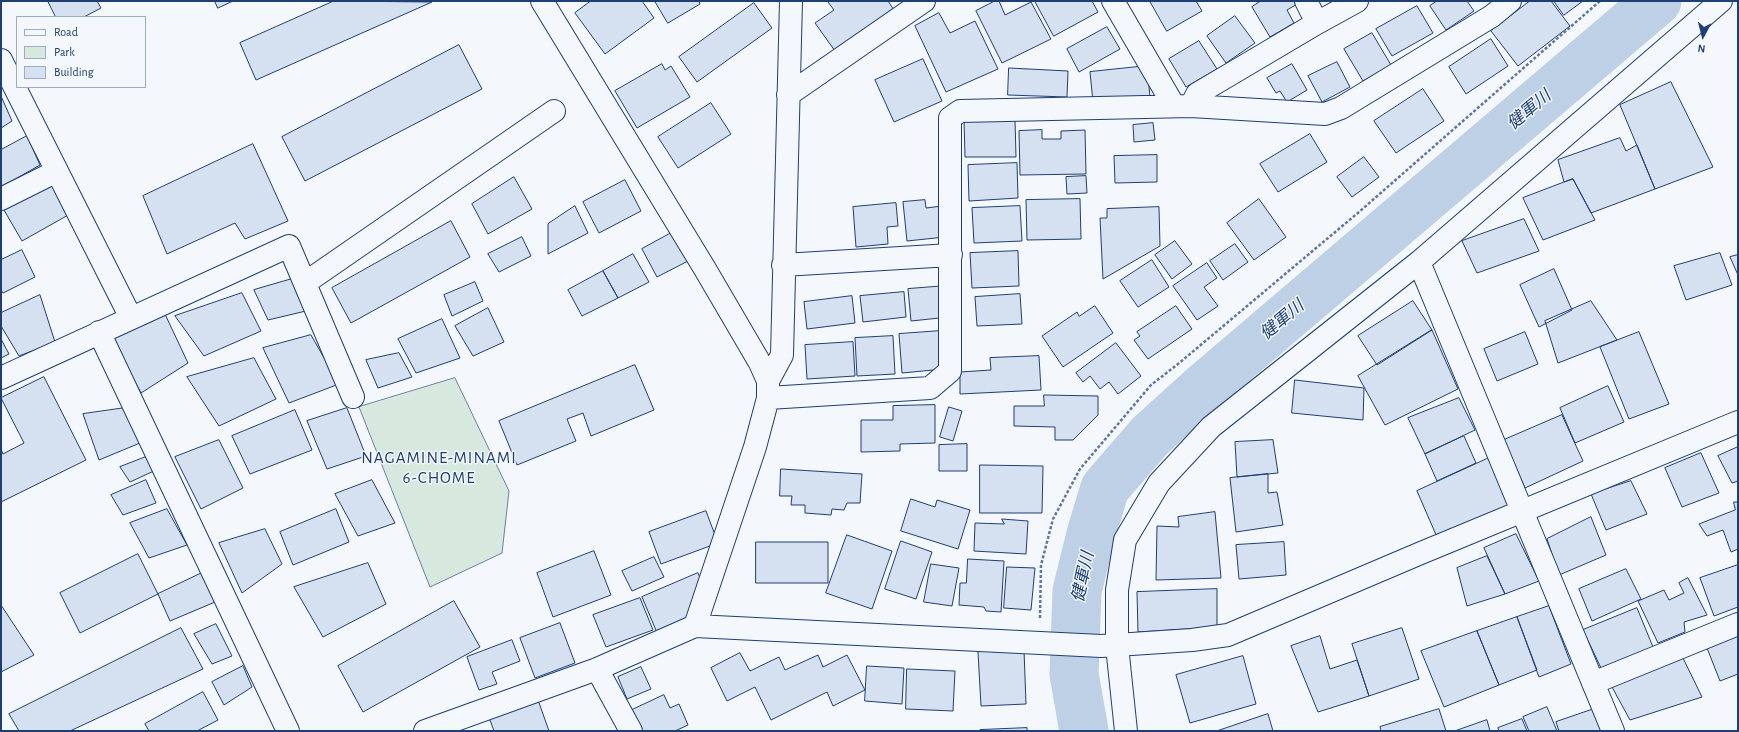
<!DOCTYPE html>
<meta charset="utf-8">
<style>
body{margin:0}
#map{position:relative;width:1739px;height:732px;overflow:hidden;background:#f4f7fb;font-family:"Alegreya Sans",sans-serif}
canvas{display:block}
.frame{position:absolute;inset:0;border:2px solid #1d3f73;pointer-events:none}
.legend{position:absolute;left:16px;top:16px;width:130px;height:72px;box-sizing:border-box;background:#f4f7fb;border:1px solid #9eadc5;margin:0;padding:5px 7px;list-style:none;font-size:12px;color:#1d3f73}
.legend li{display:flex;align-items:center;gap:8px;height:20px}
.legend b{width:20px;border:1px solid #9eadc5}
.north{position:absolute;left:1683px;top:16px;width:40px;height:40px;-webkit-text-stroke:3px #f4f7fb;paint-order:stroke;rotate:187deg;font-size:11px;font-weight:700;line-height:16px;text-align:center;color:#1d3f73}
.north::after{content:'';display:block;margin:auto;width:14px;height:18px;background:#1d3f73;clip-path:polygon(50% 0,100% 100%,50% 72%,0 100%)}
</style>
<div id="map">
<canvas width="1739" height="732"></canvas>
<div class="frame"></div>
<ul class="legend">
<li><b style="height:5px;background:#f4f7fb"></b>Road</li>
<li><b style="height:11px;background:#d7e8df"></b>Park</li>
<li><b style="height:11px;background:#d5e0f0"></b>Building</li>
</ul>
<div class="north">N</div>
</div>
<script>
const ctx = document.querySelector('canvas').getContext('2d');
ctx.lineJoin = 'round';
function fill(path, color) {
  ctx.fillStyle = color;
  ctx.fill(path, 'evenodd');
}
function stroke(path, color, width, dash) {
  ctx.strokeStyle = color;
  ctx.lineWidth = width;
  ctx.lineCap = dash ? 'butt' : 'round';
  ctx.setLineDash(dash || []);
  ctx.stroke(path);
}
function label(font, color, halo, rows, align = 'center') {
  ctx.font = font + ' "Alegreya Sans","Noto Sans JP",sans-serif';
  ctx.lineWidth = 3;
  ctx.setLineDash([]);
  ctx.textBaseline = 'middle';
  ctx.strokeStyle = halo;
  ctx.fillStyle = color;
  for (const [text, x, y, turn = 0] of rows) {
    ctx.save();
    ctx.translate(x, y);
    ctx.rotate((+turn || 0) * Math.PI / 180);
    ctx.textAlign = isNaN(turn) ? turn : align;
    if (halo) ctx.strokeText(text, 0, 0);
    ctx.fillText(text, 0, 0);
    ctx.restore();
  }
}
const green = new Path2D(`
 M455 378 509 491 502 553 430 587 359 407Z`);
const river = new Path2D(`
 M1084 731 1074 674 1077 591 1091 534 1105 488 1150 436 1203 388 1657 1`);
const building = new Path2D(`
 M48 1H97L101 8 84 17H56Z
 M215 1H233L218 8Z
 M334 1 432 2 256 80 240 43Z
 M591 1H642L654 18 605 54 575 13Z
 M655 1H699L700 4 668 23Z
 M829 1H888L894 10 835 51 815 23 834 10 828 2Z
 M995 1H999L1005 15 1031 2 1051 39 1002 63 976 11Z
 M1035 1H1092L1098 12 1054 36Z
 M1150 1H1196L1202 11 1167 31Z
 M1261 1H1299V3L1287 10 1294 23 1270 37 1252 7Z
 M1437 1H1467L1474 11 1446 30 1430 6Z
 M1530 1H1551L1570 26 1518 66 1491 31Z
 M1554 1H1583L1564 15Z
 M754 3 772 28 697 82 679 57Z
 M1417 6 1433 33 1392 56 1376 29Z
 M939 13 950 33 975 21 998 69 946 92 915 26Z
 M1235 16 1255 43 1226 63 1207 36Z
 M1107 27 1120 49 1079 72 1067 49Z
 M1372 33 1391 65 1363 81 1344 49Z
 M1491 39 1508 66 1466 94 1449 67Z
 M1199 41 1217 69 1186 87 1169 59Z
 M459 45 482 89 305 181 282 137Z
 M923 59 942 101 894 122 875 80Z
 M1337 62 1350 87 1322 102 1308 76Z
 M662 64 665 70 671 66 690 97 637 128 615 91Z
 M1292 64 1307 90 1287 102 1280 91 1276 93 1267 78Z
 M1147 66 1150 97 1093 102 1090 72Z
 M1009 68 1068 71 1067 97 1008 95Z
 M1671 82 1713 167 1655 189 1620 105Z
 M1423 89 1444 121 1396 153 1374 121Z
 M1 96 12 121 1 128Z
 M711 103 731 134 678 168 658 137Z
 M1015 119 1016 157H965L964 120Z
 M1153 123 1155 140 1134 142 1133 125Z
 M1042 130V139H1061V131L1085 130 1086 174 1020 175 1019 131Z
 M1310 134 1327 162 1278 192 1260 164Z
 M27 136 40 165 1 187V150Z
 M1620 138 1626 151 1637 145 1655 189 1591 213 1573 179 1564 182 1558 160Z
 M253 144 288 221 245 239 235 223 167 254 143 196Z
 M1157 155V182L1115 183 1114 156Z
 M1364 157 1379 177 1352 197 1337 177Z
 M1017 163 1018 198 969 201 968 165Z
 M1086 176 1087 193 1067 194 1066 177Z
 M514 177 532 209 488 234 472 204Z
 M1573 179 1595 220 1543 240 1523 198Z
 M625 180 641 211 599 233 583 202Z
 M52 183 70 214 22 241 4 210Z
 M1080 199 1081 239 1027 240 1026 200Z
 M1259 199 1286 237 1254 260 1227 223Z
 M925 200 926 208 942 206 945 237 907 241 903 202Z
 M896 203 898 226 887 227 888 244 856 247 853 207Z
 M575 206 588 233 548 254V224Z
 M1020 206 1022 241 974 243 972 208Z
 M1159 207 1160 246 1103 279 1100 218H1107V209Z
 M1524 219 1539 251 1477 273 1462 241Z
 M451 221 470 257 351 323 332 288Z
 M675 231 690 260 657 277 642 249Z
 M522 237 531 256 499 272 488 254Z
 M1175 241 1192 264 1172 279 1155 255Z
 M1235 244 1248 262 1223 280 1210 261Z
 M22 250 35 277 3 293 1 290V260Z
 M1018 251 1019 286 972 288 970 253Z
 M1720 253 1732 285 1686 300 1674 266Z
 M633 254 649 282 618 298 603 271Z
 M1738 255V275L1730 257Z
 M1152 260 1169 287 1138 307 1120 281Z
 M1207 263 1217 278 1204 287 1218 306 1197 320 1173 286Z
 M1554 269 1572 310 1539 327 1520 285Z
 M603 271 618 298 582 316 568 290Z
 M292 279 306 311 268 320 254 290Z
 M475 282 483 301 452 316 444 295Z
 M946 286 949 317 911 321 908 289Z
 M904 292 906 317 863 322 860 296Z
 M242 293 261 331 204 356 175 316Z
 M1020 294 1022 324 977 326 975 297Z
 M40 295 55 342 19 356 1 326V313Z
 M852 296 855 323 807 329 804 302Z
 M1413 301 1432 330 1377 365 1358 336Z
 M1591 301 1617 340 1558 363 1545 321Z
 M1095 306 1113 333 1063 367 1042 336 1077 312 1079 316Z
 M1176 306 1192 329 1148 359 1134 340 1140 336 1137 332Z
 M488 308 504 342 473 356 455 326Z
 M164 312 188 363 141 393 111 337Z
 M442 319 460 358 416 373 398 339Z
 M1432 330 1458 389 1385 425 1358 376Z
 M940 331 944 369 902 373 899 334Z
 M1525 332 1538 364 1497 381 1484 349Z
 M1639 332 1669 404 1629 419 1600 347Z
 M311 335 339 384 289 403 263 348Z
 M893 336 895 374 857 376 855 338Z
 M1 339 9 354 1 358Z
 M853 342 855 376 807 379 805 345Z
 M1116 343 1141 376 1118 394 1109 382 1100 389 1090 376 1083 382 1076 373Z
 M399 353 412 377 378 388 366 360Z
 M1039 356 1041 390 960 394V372L991 370 990 358Z
 M254 358 276 399 219 426 187 377Z
 M635 365 654 410 591 436 583 413 567 419 576 441 517 465 499 421Z
 M44 377 86 460 1 502V449L3 454 24 443 1 398Z
 M1295 380 1364 388 1363 420 1292 413Z
 M1608 386 1624 422 1575 443 1560 408Z
 M1044 395 1098 396V415L1073 440H1055V427L1014 426V406H1044Z
 M1459 398 1475 430 1425 454 1408 418Z
 M935 405V443L900 444V451L861 452V420H893V406Z
 M949 407 962 411 953 441 940 437Z
 M125 408 140 443 99 460 83 414Z
 M347 408 366 456 327 469 307 421Z
 M295 410 312 450 250 474 232 436Z
 M1562 415 1583 461 1525 488 1504 440Z
 M1464 436 1476 463 1437 481 1425 454Z
 M219 440 243 488 201 509 175 457Z
 M1273 440 1278 473 1237 477 1235 442Z
 M967 444V471H939V445Z
 M1738 447V481L1732 483 1718 456Z
 M1701 453 1719 493 1682 507 1665 468Z
 M151 455 156 470 130 482 120 467Z
 M1489 458 1511 510 1437 537 1417 491Z
 M980 465 1043 466 1042 513H980Z
 M781 469 862 474 860 503H847L844 510 832 509 831 515 805 513V505H791L792 496H780Z
 M1268 474V493L1277 492 1283 525 1236 532 1230 478Z
 M146 480 156 503 123 515 111 495Z
 M372 480 395 523 358 536 335 494Z
 M1631 481 1647 514 1606 530 1591 494Z
 M911 499 935 507 937 500 970 510 958 549 901 531Z
 M1734 502H1738V549L1731 552 1723 530 1707 536 1699 524 1735 510Z
 M167 509 187 545 149 558 130 523Z
 M336 509 349 542 293 565 280 532Z
 M706 511 718 543 661 564 649 532Z
 M1215 512 1221 578 1156 580 1157 526 1179 527 1178 517Z
 M1591 517 1606 555 1559 575 1547 539Z
 M1002 519 1028 521 1026 554 974 551 975 523 1004 524Z
 M265 529 282 564 242 593 219 543Z
 M1516 534 1539 581 1505 594 1484 548Z
 M847 535 892 551 872 609 826 593Z
 M901 541 932 552 916 599 885 589Z
 M756 542H828V583H756Z
 M1284 542 1286 575 1239 579 1236 545Z
 M594 551 611 595 553 617 537 573Z
 M138 554 158 594 80 633 60 593Z
 M1487 556 1505 594 1467 606 1457 568Z
 M654 557 664 577 632 591 622 571Z
 M968 559 1004 561 1001 612 986 611 984 607 959 605 960 583H966Z
 M368 563 386 604 323 637 294 587Z
 M931 564 959 568 952 606 924 602Z
 M1738 565V607L1714 616 1700 578Z
 M1007 567 1035 568 1031 610 1004 608Z
 M1626 569 1641 599 1592 621 1579 589Z
 M204 572 215 602 170 621 158 594Z
 M698 573 703 585 692 620 658 635 642 597Z
 M1688 578 1707 615 1684 622 1685 632 1658 643 1638 601 1664 590 1669 600 1684 593 1679 583Z
 M1217 589V627L1138 632 1137 592Z
 M640 598 653 630 606 647 593 615Z
 M454 601 480 647 363 712 338 666Z
 M1 605 34 655 1 672Z
 M1549 606 1571 664 1539 677 1517 617Z
 M1637 608 1653 647 1601 668 1583 630Z
 M1517 617 1537 670 1499 685 1477 631Z
 M560 623 575 663 535 678 520 638Z
 M216 624 232 656 212 664 194 634Z
 M181 628 203 669 70 731H19L9 714Z
 M1402 628 1419 679 1369 696 1352 644Z
 M1477 631 1499 685 1444 707 1421 651Z
 M1320 636 1330 669 1357 660 1369 696 1318 712 1291 646Z
 M1738 636V674L1720 681 1707 648Z
 M512 640 520 661 492 672 497 684 479 690 467 657Z
 M1024 650 1026 704 981 706 978 652Z
 M740 653 750 671 779 657 785 670 818 655 823 667 847 655 865 690 833 706 827 692 771 720 755 687 727 701 711 668Z
 M1243 656 1256 704 1190 723 1176 675Z
 M1683 658 1702 697 1630 720 1612 687Z
 M243 666 252 687 224 705 212 682Z
 M867 666 904 668 902 704 865 701Z
 M641 667 651 689 627 699 618 677Z
 M907 669 955 671 953 711 906 709Z
 M203 692 218 720 197 731H149L145 724Z
 M664 695 670 708 679 704 688 725 675 731H642L632 710Z
 M538 700 549 731H494L489 717Z
 M1547 707 1557 731H1529L1523 717Z
 M1597 708 1606 731H1559L1556 722Z
 M1439 709 1446 731H1381L1380 727Z
 M1268 714 1273 731H1217Z
 M1522 719 1527 731H1499L1498 728Z
 M1487 720 1490 731H1455Z
 M1027 728V731H980V730Z`);
const path = new Path2D(`
 M1040 618 1041 565 1053 519 1080 469 1151 385 1178 364 1359 212 1600 1`);
const minor = new Path2D(`
 M542 1 705 269 760 363 768 381V398L755 447 695 626
 M1113 1 1174 106
 M1306 1 1317 23 1357 1
 M1 60 131 318
 M788 95 924 1
 M1191 106 1325 114 1341 108 1492 16 1510 1
 M1 199 57 171
 M1419 262 1613 731
 M783 265 951 255
 M305 283 554 111
 M99 332 288 731
 M1 378 289 246 353 397
 M768 381 782 355 791 1
 M768 398 930 388 950 371V118L960 111 1191 106 1197 94 1317 23
 M597 669 631 731
 M1593 683 1738 624
 M425 731 597 669 695 626 1101 646 1192 640 1228 635 1421 553 1738 422
 M1126 731 1117 646V590L1125 540 1159 483 1211 427 1419 262 1721 1`);
const waterNames = [
 ["健軍川",1529,110,-40],
 ["健軍川",1282,320,-40],
 ["健軍川",1083,577,-78]
];
const neighbourhoodNames = [
 ["NAGAMINE-MINAMI",439,458],
 ["6-CHOME",439,478]
];
fill(green, '#d7e8df');
stroke(green, '#687fa3', 1);
stroke(river, '#bed0e5', 49);
fill(building, '#d5e0f0');
stroke(building, '#1d3f73', 1);
stroke(minor, '#1d3f73', 24);
stroke(path, '#5e769c', 2.5, [3, 2]);
stroke(minor, '#f4f7fb', 22);
label('italic 17px', '#1d3f73', '#f4f7fb', waterNames);
ctx.letterSpacing = '1px';
label('17px', '#1d3f73', '#f4f7fb', neighbourhoodNames);
ctx.letterSpacing = '0px';
</script>
